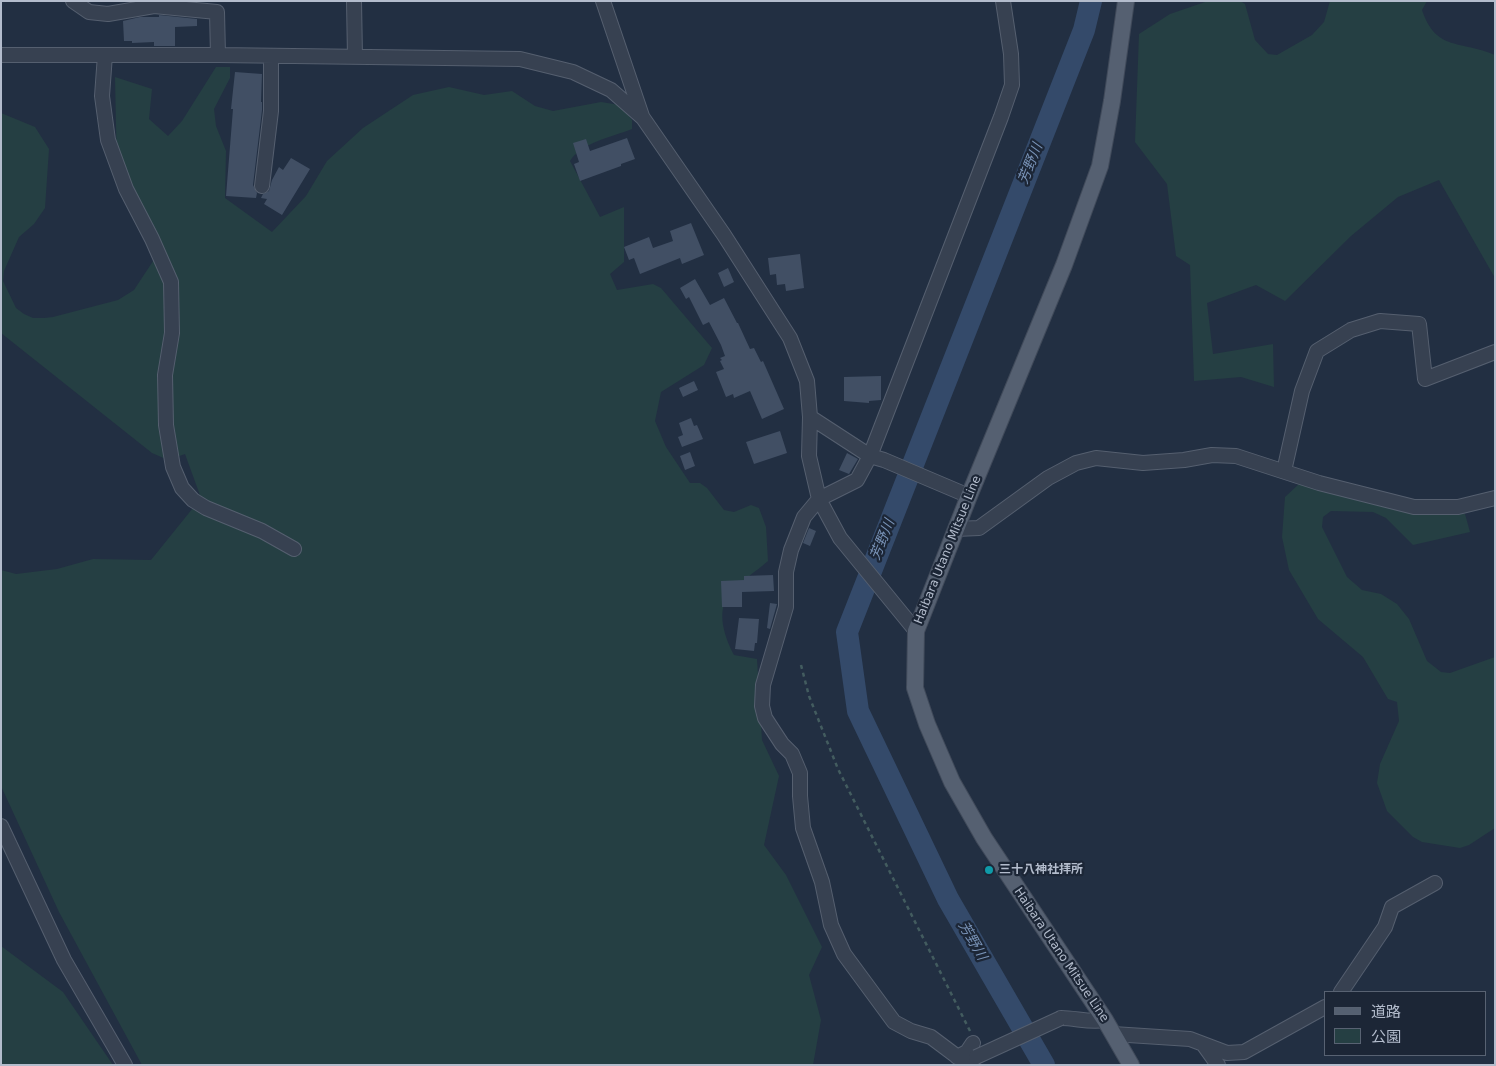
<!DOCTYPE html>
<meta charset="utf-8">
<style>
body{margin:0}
#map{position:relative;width:1496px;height:1066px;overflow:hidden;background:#222f42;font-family:"DejaVu Sans","Noto Sans JP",sans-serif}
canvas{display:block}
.frame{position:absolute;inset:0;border:2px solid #b3bccc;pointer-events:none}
.legend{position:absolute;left:1324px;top:991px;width:162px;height:65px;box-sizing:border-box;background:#1c2636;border:1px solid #586272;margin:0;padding:6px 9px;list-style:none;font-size:15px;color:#b3bccc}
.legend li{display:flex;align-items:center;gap:10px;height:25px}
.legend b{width:25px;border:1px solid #586272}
</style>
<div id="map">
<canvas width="1496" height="1066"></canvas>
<div class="frame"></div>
<ul class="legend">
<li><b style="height:6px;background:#556071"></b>道路</li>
<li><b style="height:14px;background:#253f43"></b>公園</li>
</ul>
</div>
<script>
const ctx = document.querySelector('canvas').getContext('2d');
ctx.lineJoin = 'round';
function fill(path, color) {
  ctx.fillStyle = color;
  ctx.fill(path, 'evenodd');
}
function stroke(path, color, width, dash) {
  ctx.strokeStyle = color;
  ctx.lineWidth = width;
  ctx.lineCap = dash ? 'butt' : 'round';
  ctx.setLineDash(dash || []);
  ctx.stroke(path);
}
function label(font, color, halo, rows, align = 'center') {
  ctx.font = font + ' "DejaVu Sans","Noto Sans JP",sans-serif';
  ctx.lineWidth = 4.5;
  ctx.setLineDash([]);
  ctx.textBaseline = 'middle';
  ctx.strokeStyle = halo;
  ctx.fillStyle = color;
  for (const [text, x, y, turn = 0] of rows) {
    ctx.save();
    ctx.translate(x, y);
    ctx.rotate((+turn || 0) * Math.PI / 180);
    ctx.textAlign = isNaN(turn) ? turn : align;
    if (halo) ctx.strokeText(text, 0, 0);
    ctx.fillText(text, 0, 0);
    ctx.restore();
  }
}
const green = new Path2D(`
 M1208 1H1240L1245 4 1255 40 1268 54 1277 55 1312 35 1324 22 1330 1H1427L1422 10C1436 52 1461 40 1495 55V278L1439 180 1398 197 1351 236 1285 301 1256 285 1207 303 1213 354 1273 344 1274 387 1241 377 1194 381 1190 265 1176 256 1167 184 1135 142 1139 34 1170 14Z
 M216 67H230V78L214 109 216 126 226 151 225 198 272 232 306 196 327 161 363 128 413 95 449 87 484 95 512 91 535 106 553 111 601 102 620 105 632 120V129C612 137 582 142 570 161L600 217 624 207V262L610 274 617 290 653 284 661 288 712 348 704 365 661 392 655 421 666 447 690 483H700L707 488 724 510 734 512 751 505 759 508 766 527 768 561C757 571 739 582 730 593 715 611 725 638 734 655L757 659 762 740 779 776 764 845 786 875 822 947 809 975 821 1020 813 1065H142L59 912 1 786V570L16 574 57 569 93 559 151 560 201 498 185 454 168 460 152 453 1 333V113L35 127 49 149 45 208 34 224 19 237 4 271 3 281 16 308 24 314 33 318H44L53 317 118 300 134 290 159 252 117 172 115 77 152 89 149 119 168 136 182 121Z
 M1299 484 1417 514H1465L1470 532 1413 545 1386 518 1373 512 1331 511 1323 517 1322 527 1347 577 1362 590 1381 594 1397 604 1409 619 1427 661 1441 672 1450 673 1495 657V828L1469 845 1460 848 1422 842 1413 837 1387 811 1377 783 1380 764 1399 721 1397 702 1388 699 1363 657 1318 619 1289 570 1282 537 1285 497Z
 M1 946 63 992 113 1065H1Z`);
const river = new Path2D(`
 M1044 1065 948 899 858 711 847 632 1084 30 1091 1`);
const building = new Path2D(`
 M159 15 197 19V26L175 27V46H154V42L132 43V41H124L123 21 140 17H159Z
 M235 72 262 74 261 102H262V110L253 185 257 193 256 198 226 196 233 109H231Z
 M627 138 635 159 621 164V166L580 181 574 164 579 162 573 143 586 139 590 151Z
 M291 158 310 169 282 215 264 204 267 199 261 198 263 194 269 191 272 180 279 167 283 170Z
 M691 223 704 255 682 264 680 258 640 274 634 258 629 260 624 247 649 237 653 248 673 241 670 231Z
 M800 254 804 288 786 291 785 284 777 285 776 274 770 275 768 258Z
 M728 268 734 282 724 287 718 273Z
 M695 279 710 305 724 298 737 323H738L750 349 754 348 761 362 763 361 784 409 762 419 750 391 734 398 733 394 726 397 716 372 724 369 720 361 722 360 720 358 725 356 721 345 709 322 703 325 689 297 686 299 680 288Z
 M881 376V400L869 401V403L844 401V377Z
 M694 381 698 390 683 397 679 388Z
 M691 418 694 426 697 425 703 439 682 447 678 437 683 435 679 423Z
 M780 431 787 453 754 464 746 442Z
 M690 452 695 466 685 470 680 456Z
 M847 453 858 459 849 474 839 470Z
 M809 528 816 531 810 546 803 543Z
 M773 575 774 591 742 592V607H722L721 581 744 580V576Z
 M770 603 777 604 770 629 767 628Z
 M739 618 759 619 757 643H755L754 651 735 649Z`);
const path = new Path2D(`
 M801 665 809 696 838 769 970 1031`);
const minor = new Path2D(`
 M73 1 89 12 108 14 154 6 217 12 218 55
 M354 1 355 57
 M603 1 642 116
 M1 55H218L520 59 573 72 611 90 643 118 724 235 790 338 807 381 810 417 809 456 819 499 840 538 916 631
 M105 55 102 96 108 140 126 189 152 239 171 282 172 333 165 375 166 425 173 467 182 488 193 500 206 508 262 531 294 549
 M262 186 271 111V57
 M810 417 870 456 884 460 969 496
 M1284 471 1302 391 1317 351 1351 330 1380 321 1419 324 1425 379 1495 352
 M956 529 979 528 1048 478 1076 463 1096 458 1143 463 1184 460 1212 455 1236 456 1319 483 1414 507H1458L1495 498
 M1 826 64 960 125 1065
 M1341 992 1385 927 1392 907 1435 883
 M1061 1018C1076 1018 1090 1023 1105 1020
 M1113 1034 1190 1039 1227 1053 1244 1052 1325 1007
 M1203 1044 1218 1065
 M957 1057 967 1052 973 1043
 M976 1057 963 1061 931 1037 911 1031 894 1022 844 954 831 925 822 882 803 828 800 796V773L792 754 782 744 765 718 762 706 763 685 786 607V572L791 550 804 517 819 499 857 480 870 456 1001 117 1012 85 1011 54 1003 1`);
const major = new Path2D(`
 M1126 1 1112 101 1100 166 1064 265 969 496 916 631 915 688 927 724 952 782 984 838 1105 1020 1131 1065`);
const minorBridge = new Path2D(`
 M976 1057 1061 1018`);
const markers = [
 [989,870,5,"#0f9aa8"]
];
const streetNames = [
 ["Haibara Utano Mitsue Line",948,550,-68],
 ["Haibara Utano Mitsue Line",1061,955,56]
];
const poiNames = [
 ["三十八神社拝所",999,870]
];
const waterNames = [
 ["芳野川",1031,164,-68],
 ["芳野川",883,540,-68],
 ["芳野川",972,941,60]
];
fill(green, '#253f43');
stroke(river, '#344a6a', 22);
fill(building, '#414f64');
stroke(minor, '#555f6f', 16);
stroke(major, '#404a5a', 18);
stroke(path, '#435c5f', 2.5, [4, 4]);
stroke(minor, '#374151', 14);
stroke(major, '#556071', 16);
stroke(minorBridge, '#555f6f', 16, []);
stroke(minorBridge, '#374151', 14);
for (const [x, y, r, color] of markers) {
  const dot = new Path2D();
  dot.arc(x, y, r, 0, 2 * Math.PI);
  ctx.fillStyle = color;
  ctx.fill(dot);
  stroke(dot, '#1c2636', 2);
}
label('12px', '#b3bccc', '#1c2636', streetNames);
label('bold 12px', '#b3bccc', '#1c2636', poiNames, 'left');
label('italic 14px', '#7892b6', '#1c2636', waterNames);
</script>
